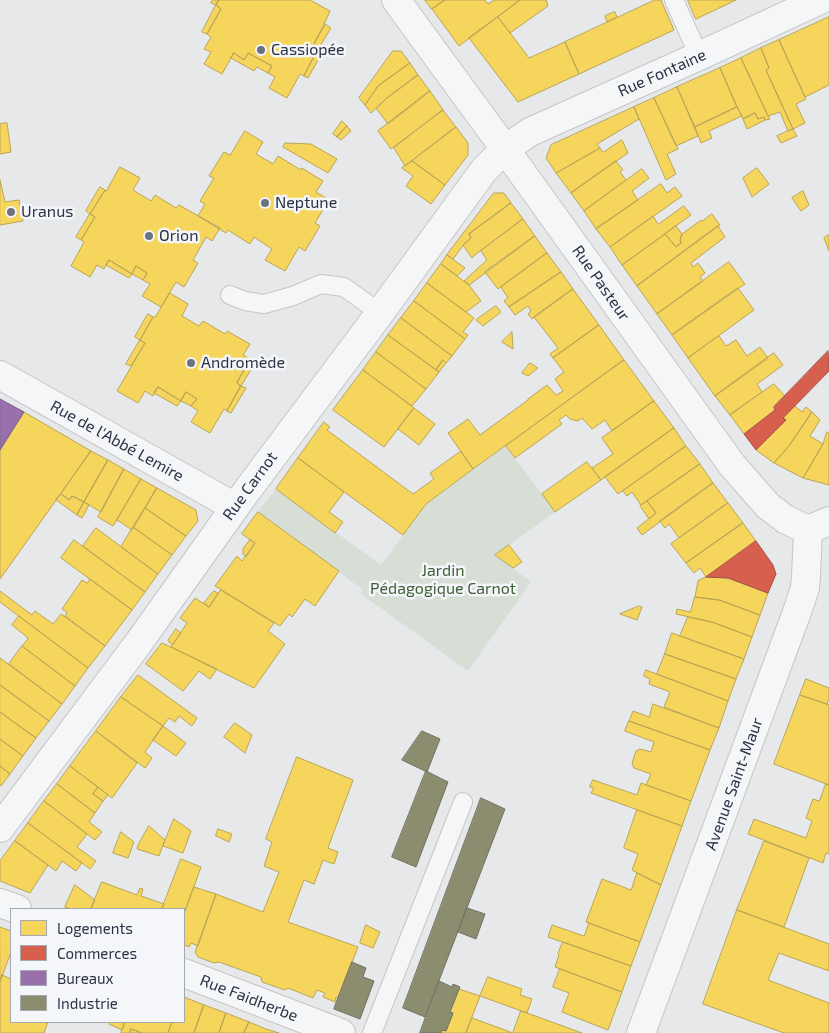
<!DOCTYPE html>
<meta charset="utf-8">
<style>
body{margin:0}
#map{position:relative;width:829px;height:1033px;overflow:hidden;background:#e6e8ea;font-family:"Exo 2",sans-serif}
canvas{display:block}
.legend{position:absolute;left:10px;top:908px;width:175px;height:115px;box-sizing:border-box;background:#f4f6f9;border:1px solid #a4a8b1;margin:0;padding:6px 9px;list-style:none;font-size:15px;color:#2b3445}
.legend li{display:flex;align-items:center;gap:10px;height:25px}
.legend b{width:25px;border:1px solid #a4a8b1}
</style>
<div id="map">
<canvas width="829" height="1033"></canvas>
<ul class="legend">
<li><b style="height:14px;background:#f6d55c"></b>Logements</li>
<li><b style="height:14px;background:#d6604d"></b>Commerces</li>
<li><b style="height:14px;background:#9970ab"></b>Bureaux</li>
<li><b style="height:14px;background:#8c8c6e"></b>Industrie</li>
</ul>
</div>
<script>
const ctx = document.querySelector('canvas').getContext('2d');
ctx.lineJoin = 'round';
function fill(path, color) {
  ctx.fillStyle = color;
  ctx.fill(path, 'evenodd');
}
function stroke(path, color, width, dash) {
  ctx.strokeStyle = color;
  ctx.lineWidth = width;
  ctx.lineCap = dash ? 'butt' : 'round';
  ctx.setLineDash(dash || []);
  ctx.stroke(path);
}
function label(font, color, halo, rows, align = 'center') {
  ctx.font = font + ' "Exo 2",sans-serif';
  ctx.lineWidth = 5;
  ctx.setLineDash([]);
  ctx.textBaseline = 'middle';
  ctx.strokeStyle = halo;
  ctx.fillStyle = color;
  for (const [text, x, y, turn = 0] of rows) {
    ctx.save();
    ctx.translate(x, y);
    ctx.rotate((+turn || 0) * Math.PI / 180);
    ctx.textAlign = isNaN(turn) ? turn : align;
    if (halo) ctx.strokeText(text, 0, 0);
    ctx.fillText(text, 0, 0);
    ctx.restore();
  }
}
const green = new Path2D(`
 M506 446 555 512 495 555 531 582 468 671 361 594 363 590 258 512 276 489 381 565 426 504Z`);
const homes = new Path2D(`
 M213 0H219L216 5 211 3Z
 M219 0H310L330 11 324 24H325L312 48 317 51 304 76 300 74 287 98 269 88 275 77 268 73 272 66 248 53 244 60 234 53 222 74 204 64 211 52 204 49 211 37 207 34 221 9 216 5Z
 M425 0H445L432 9Z
 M445 0H485L488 4 494 0H520L459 46 432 9Z
 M520 0H546L548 6 510 33 498 17Z
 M655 0H661L674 30 579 74 565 42Z
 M688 0H736L696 19Z
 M216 5 221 9 207 34 202 32Z
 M615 12 617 17 607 22 605 16Z
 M498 17 529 58 565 42 579 74 518 102 469 38Z
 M829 17V85L805 97 779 40Z
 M325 24 331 28 317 51 312 48Z
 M779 40 806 99 796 104 805 123 793 129 766 70 769 68 761 48Z
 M761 48 769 68 766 70 793 129 788 131 780 112 768 116 741 58Z
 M317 51 322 53 308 78 304 76Z
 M393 51H401L410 63 378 86 365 105 359 98Z
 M234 53 244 60 248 53 272 66 268 73 257 67 254 71 231 58Z
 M741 58 768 116 770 119 765 120 764 117 758 119 755 113 743 119 737 107 720 68Z
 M410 63 418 75 387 98 371 113 365 105 378 86Z
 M720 68 737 107 695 127 677 87Z
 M418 75 430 91 388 124 376 108 387 98Z
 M677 87 698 136 676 146 654 98Z
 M430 91 443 110 391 149 378 131Z
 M654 98 678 149 667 154 676 174 666 180 634 107Z
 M634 107 639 119 597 144 600 148 556 173 546 158 551 145Z
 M737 107 742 116 709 131 712 138 701 143 695 127Z
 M443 110 456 127 405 166 394 148Z
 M755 113 758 119 764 117 765 120 747 129 743 119Z
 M342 121 347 126 337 137 333 134Z
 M7 123 11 152 0 154V124Z
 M347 126 351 131 341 140 337 137Z
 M456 127 468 143V155L445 185 412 161Z
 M793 129 797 136 781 143 777 136Z
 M245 131 263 142 256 154 273 164 278 156 301 170 302 168 323 181 316 192 329 200 315 223 320 226 305 251 299 247 285 271 265 260 272 249 254 237 250 244 228 230 226 233 198 216 205 204 200 201 214 178 209 176 224 152 230 155Z
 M622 140 628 153 571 193 556 173 600 148 603 152Z
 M285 143 311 144 337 159 328 173 283 147Z
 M412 161 445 185 431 204 406 186 413 176 402 168Z
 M616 161 623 170 620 172 626 180 584 211 571 193Z
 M120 167 140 178 133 190 151 201 155 195 176 208 179 205 220 228 212 241 206 237 193 260 198 263 184 287 176 282 161 307 142 296 150 284 143 280 147 273 136 266 132 274 109 260 104 269 97 265 90 277 71 266 84 242 81 240 95 217 90 214 105 190 106 191Z
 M757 168 769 184 752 197 743 178Z
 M642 169 649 178 632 191 638 200 596 229 584 211Z
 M0 180 5 202 19 200 23 221 0 225Z
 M661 184 667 193 675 187 682 196 610 247 596 229Z
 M100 187 105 190 90 214 86 211Z
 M803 191 809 205 801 211 792 198Z
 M494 193H504L511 203 469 234 471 238 465 243 453 259 447 255Z
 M511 203 523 219 476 254 472 258 463 245 471 238 469 234Z
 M684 206 691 215 622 265 610 247 653 216 658 224Z
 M90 214 95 217 81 240 76 237Z
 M712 214 720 225 637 286 622 265 665 234 676 247 681 243 680 240 682 234 701 220 702 221Z
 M523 219 535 236 469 285 464 281 487 260 481 251Z
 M676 226 682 234 680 240 681 243 676 247 665 234Z
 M718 226 725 237 691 263 693 267 698 263 705 273 700 277 703 281 657 314 637 286Z
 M829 235V251L824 238Z
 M535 236 547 253 498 289 485 272Z
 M547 253 561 272 509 307 504 301 508 298 501 287Z
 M447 255 465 268 457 276 441 264Z
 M109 260 132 274 129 278 106 265Z
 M729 262 745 284 672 335 657 314Z
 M441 264 469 285 481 301 466 312 427 283Z
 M136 266 147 273 143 280 132 274Z
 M561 272 573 289 532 319 528 314 531 311 528 306 515 315 509 307Z
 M427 283 474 318 463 332 468 335 465 339 414 301Z
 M738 288 754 310 688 358 672 335Z
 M573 289 599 325 553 358 550 354 558 348 534 317Z
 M170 293 188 304 182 316 199 326 203 321 225 334 227 331 250 344 243 355 250 359 237 383 241 386 227 411 224 409 210 433 191 422 198 411 191 406 197 399 186 392 181 401 158 387 153 396 145 391 138 403 117 391 145 343 140 340 153 317H155Z
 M414 301 465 339 452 356 401 318Z
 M496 306 501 312 483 326 476 320Z
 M148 314 153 317 140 340 135 337Z
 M401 318 452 356 446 363 443 360 436 370 388 335Z
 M599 325 624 360 473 469 448 433 468 419 480 435 528 400V399L547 385 556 395 563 391 555 379 564 372 553 358Z
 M512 332 513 349 502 342Z
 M388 335 439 372 426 389 376 352Z
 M719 336 726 346 736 340 747 356 760 347 768 358 715 396 688 358Z
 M140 340 145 343 131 366 126 364Z
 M376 352 426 389 412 406 363 370Z
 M774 353 783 365 757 384 762 392 730 415 715 396Z
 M250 359 255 363 241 386 237 383Z
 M443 360 446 363 439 372 436 370Z
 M624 360 654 401 612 431 605 420 592 429 582 418 578 421 570 419 566 415 559 420 562 424 515 458 506 446Z
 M530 363 538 368 528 376 522 373Z
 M363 370 414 408 384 447 333 410Z
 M774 384 785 396 774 407 775 410 744 434 730 415Z
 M241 386 246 388 231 413 227 411Z
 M158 387 181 401 177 406 154 393Z
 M186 392 197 399 191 406 181 401Z
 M654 401 674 428 601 480 592 468 613 454 602 438Z
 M795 406 802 412 806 407 812 412 789 446 774 463 756 450 786 420 783 418Z
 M414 408 435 424 419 445 398 429Z
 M24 412 91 451 0 579V450Z
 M812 412 820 420 810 436 823 444 803 478 774 463 789 446Z
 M324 422 330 427 327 430 413 494 434 479 430 473 461 451 473 469 426 504 403 535 298 458Z
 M674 428 686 446 618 494 605 477Z
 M827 432 829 433V485L803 478 823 444Z
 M686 446 700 464 641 505 632 492 627 496 623 491Z
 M91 451 108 460 84 502 72 496 69 500 61 494Z
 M298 458 344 492 329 512 343 522 335 533 276 489Z
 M108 460 124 469 101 512 84 502Z
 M587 462 601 480 555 512 542 494Z
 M700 464 713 483 642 535 637 528 656 513 647 501Z
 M124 469 141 479 113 526 98 517Z
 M141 479 157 488 132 530 117 520Z
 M713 483 728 503 679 538 669 524 665 528 660 521Z
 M157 488 196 510 198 521 186 536 145 508Z
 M61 494 69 500 73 496 84 502 77 515 56 500Z
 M647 501 656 513 649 519 640 506Z
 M84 502 89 505 82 518 77 515Z
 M728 503 743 523 686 563 671 544Z
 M145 508 186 536 172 555 133 527Z
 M258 512 339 571 315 606 305 599 292 617 289 614 280 626 215 586 237 556 242 561 255 543 242 534Z
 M743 523 756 541 706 577 700 568 694 573 686 563Z
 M133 527 172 555 158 574 121 547Z
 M96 528 158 574 145 592 83 546Z
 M74 540 145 592 132 610 61 558Z
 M250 540 255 543 246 557 243 554V549Z
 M509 545 522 562 513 568 495 555Z
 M706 577 728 578 768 593 760 615 719 600 695 597 698 581Z
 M90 579 132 610 105 646 65 616 67 612 62 609 82 580 87 583Z
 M221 590 274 623 268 631 285 644 254 688 171 647 187 623 180 618 195 598 209 607Z
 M0 591 32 615 35 611 53 624 61 614 105 646 88 668 0 602Z
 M214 591 218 593 209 607 204 603Z
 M695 597 719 600 760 615 752 637 712 622 676 614 677 609 690 612Z
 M639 606 642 607 637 620 620 614Z
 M19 616 88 668 75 686 22 646 28 639 27 637 12 625Z
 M688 617 712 622 752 637 744 659 680 636Z
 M176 629 181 633 172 645 168 641Z
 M672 633 744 659 736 679 665 654Z
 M162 643 171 647 217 669 210 679 199 671 183 691 146 664Z
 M22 646 75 686 62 704 9 664Z
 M665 654 736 679 728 701 657 674Z
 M0 658 62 704 49 721 0 685Z
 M646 670 728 701 719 728 664 707 670 692 649 684 650 679 644 676Z
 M138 675 197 718 192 726 179 716 175 722 169 718 163 726 121 697Z
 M806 679 829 688V699L827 704 800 695Z
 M0 685 49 721 36 738 0 712Z
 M800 695 829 705V785L774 764Z
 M121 697 163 726 145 752 152 758 145 768 96 731Z
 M653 704 719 728 710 750 629 721 633 711 649 717Z
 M0 712 36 738 23 756 0 739Z
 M629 721 710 750 691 801 646 785 651 774 634 768 632 763 636 751 640 749 651 752 654 742 625 731Z
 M235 723 252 735 245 753 224 737Z
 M163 726 186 743 176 756 153 740Z
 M96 731 137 763 112 798 70 766Z
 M0 739 23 756 10 774 0 766Z
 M297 757 353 780 328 848 338 852 334 864 323 860 314 884 304 880 288 922 358 947 338 998 336 997 335 1002 323 997 325 993 317 990 313 998 288 988 285 990 262 982 261 977 219 962 214 963 198 957 195 952 216 894 263 912 279 872 264 866 272 842 266 839Z
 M0 766 10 774 1 786 0 785Z
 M70 766 98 787 93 794 103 801 95 813 57 784Z
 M593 780 637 795 641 783 691 801 682 826 591 793 594 788 590 787Z
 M57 784 95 813 89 822 102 832 95 840 44 801Z
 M826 784 829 785V854L826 853 823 863 748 834 754 819 806 838 812 821 806 818 813 799 819 801Z
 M98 787 108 795 103 801 93 794Z
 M44 801 87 834 77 847 96 861 90 869 28 823Z
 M637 810 682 826 661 885 632 870 638 854 624 848Z
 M174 819 191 831 183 853 163 846Z
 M28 823 82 863 76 871 62 861 56 871 15 841Z
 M149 826 165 840 159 856 137 849 138 845Z
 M218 829 232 834 229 842 216 836Z
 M121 832 134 842 128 858 113 853Z
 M15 841 48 865 30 893 0 881V861Z
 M764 841 809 858 784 927 737 910Z
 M181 859 201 867 184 914V909H162Z
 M637 873 661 885 640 942 586 922 602 879 631 890Z
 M102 882 137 895 140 888 143 889 141 896 164 904 162 909H91Z
 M75 885 95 900 91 909H72L65 907Z
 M194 887 216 894 198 946 191 943 189 947 184 945V914Z
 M737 910 829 944V971L779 953 768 980 829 1003V1033H784L703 1004Z
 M589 923 640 942 631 966 548 937 552 925 584 936Z
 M366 925 380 932 373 948 360 943Z
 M0 927 11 931V952L0 982Z
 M563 942 631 966 622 992 555 967 559 955 558 954Z
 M560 969 622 992 608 1030 562 1012 569 993 553 987Z
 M2 975 11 979V1022H48L44 1033H0V982Z
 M488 977 522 989 520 995 532 999 527 1013 480 996Z
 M459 989 480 996 466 1033H441L442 1030 446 1031 453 1013 450 1012Z
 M184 997 204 1005 194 1033H168L172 1022H184Z
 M204 1005 226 1013 219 1033H194Z
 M521 1011 527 1013 582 1033H513Z
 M226 1013 249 1022 244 1033H219Z
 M472 1018 513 1033H466Z
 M110 1022H125L122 1030 109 1024Z
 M125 1022H172L168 1033H142L131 1029 130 1033H121Z
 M249 1022 266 1029 279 1033H244Z
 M131 1029 142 1033H130Z`);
const shops = new Path2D(`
 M828 351 829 371 783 418 786 420 756 450 744 434 775 410 774 407Z
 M756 541 773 565 776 574 768 593 728 578 706 577Z`);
const offices = new Path2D(`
 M0 399 24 412 0 450Z`);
const industry = new Path2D(`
 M422 731 440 739 427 772 402 760Z
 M426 771 448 782 416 867 392 857Z
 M481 798 505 809 425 1017 403 1008Z
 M467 908 485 914 476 939 458 932Z
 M352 962 366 968 363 977 374 981 360 1019 334 1009Z
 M439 981 452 987 453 984 460 987 450 1012 453 1013 446 1031 442 1030 441 1033H420Z`);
const service = new Path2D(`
 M674 0 699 56
 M230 295 245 301 264 304 293 296 321 284 344 287 380 313
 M372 1033 463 802`);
const minor = new Path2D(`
 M0 375 235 507
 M0 828 137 645 246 492 380 313 484 170 505 149 530 132 699 56 820 0
 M0 903 17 909
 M184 973 341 1033`);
const tertiary = new Path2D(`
 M396 0 505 149 732 465 768 506 785 519 808 530
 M808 530 829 521
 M641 1033 797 612 805 588 806 576 808 530`);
const markers = [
 [261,50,5,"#6c737f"],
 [265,203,5,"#6c737f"],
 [11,212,5,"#6c737f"],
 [149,236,5,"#6c737f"],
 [191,363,5,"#6c737f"]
];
const poiNames = [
 ["Cassiopée",271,50],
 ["Neptune",275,203],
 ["Uranus",21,212],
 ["Orion",159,236],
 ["Andromède",201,363]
];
const streetNames = [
 ["Rue Fontaine",662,73,-24],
 ["Rue Pasteur",601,283,55],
 ["Rue de l'Abbé Lemire",117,441,29],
 ["Rue Carnot",250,486,-54],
 ["Avenue Saint-Maur",734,784,-70],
 ["Rue Faidherbe",249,998,21]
];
const parkNames = [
 ["Jardin",443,571],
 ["Pédagogique Carnot",443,589]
];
fill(green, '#d6ded6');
fill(homes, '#f6d55c');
stroke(homes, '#b9a555', 1);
fill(shops, '#d6604d');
stroke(shops, '#a3534b', 1);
fill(offices, '#9970ab');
stroke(offices, '#785e8c', 1);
fill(industry, '#8c8c6e');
stroke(industry, '#6f7262', 1);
stroke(service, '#c4c6c8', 20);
stroke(minor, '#c4c6c8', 30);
stroke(tertiary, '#c4c6c8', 30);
stroke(service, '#f5f6f7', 18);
stroke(minor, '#f5f6f7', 28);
stroke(tertiary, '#f5f6f7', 28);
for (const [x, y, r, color] of markers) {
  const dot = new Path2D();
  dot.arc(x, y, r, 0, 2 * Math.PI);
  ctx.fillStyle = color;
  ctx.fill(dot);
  stroke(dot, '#f4f6f9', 2);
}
label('16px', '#2b3445', '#f4f6f9', poiNames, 'left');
label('16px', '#2b3445', '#f4f6f9', streetNames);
label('16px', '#3f6138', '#f4f6f9', parkNames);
</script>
